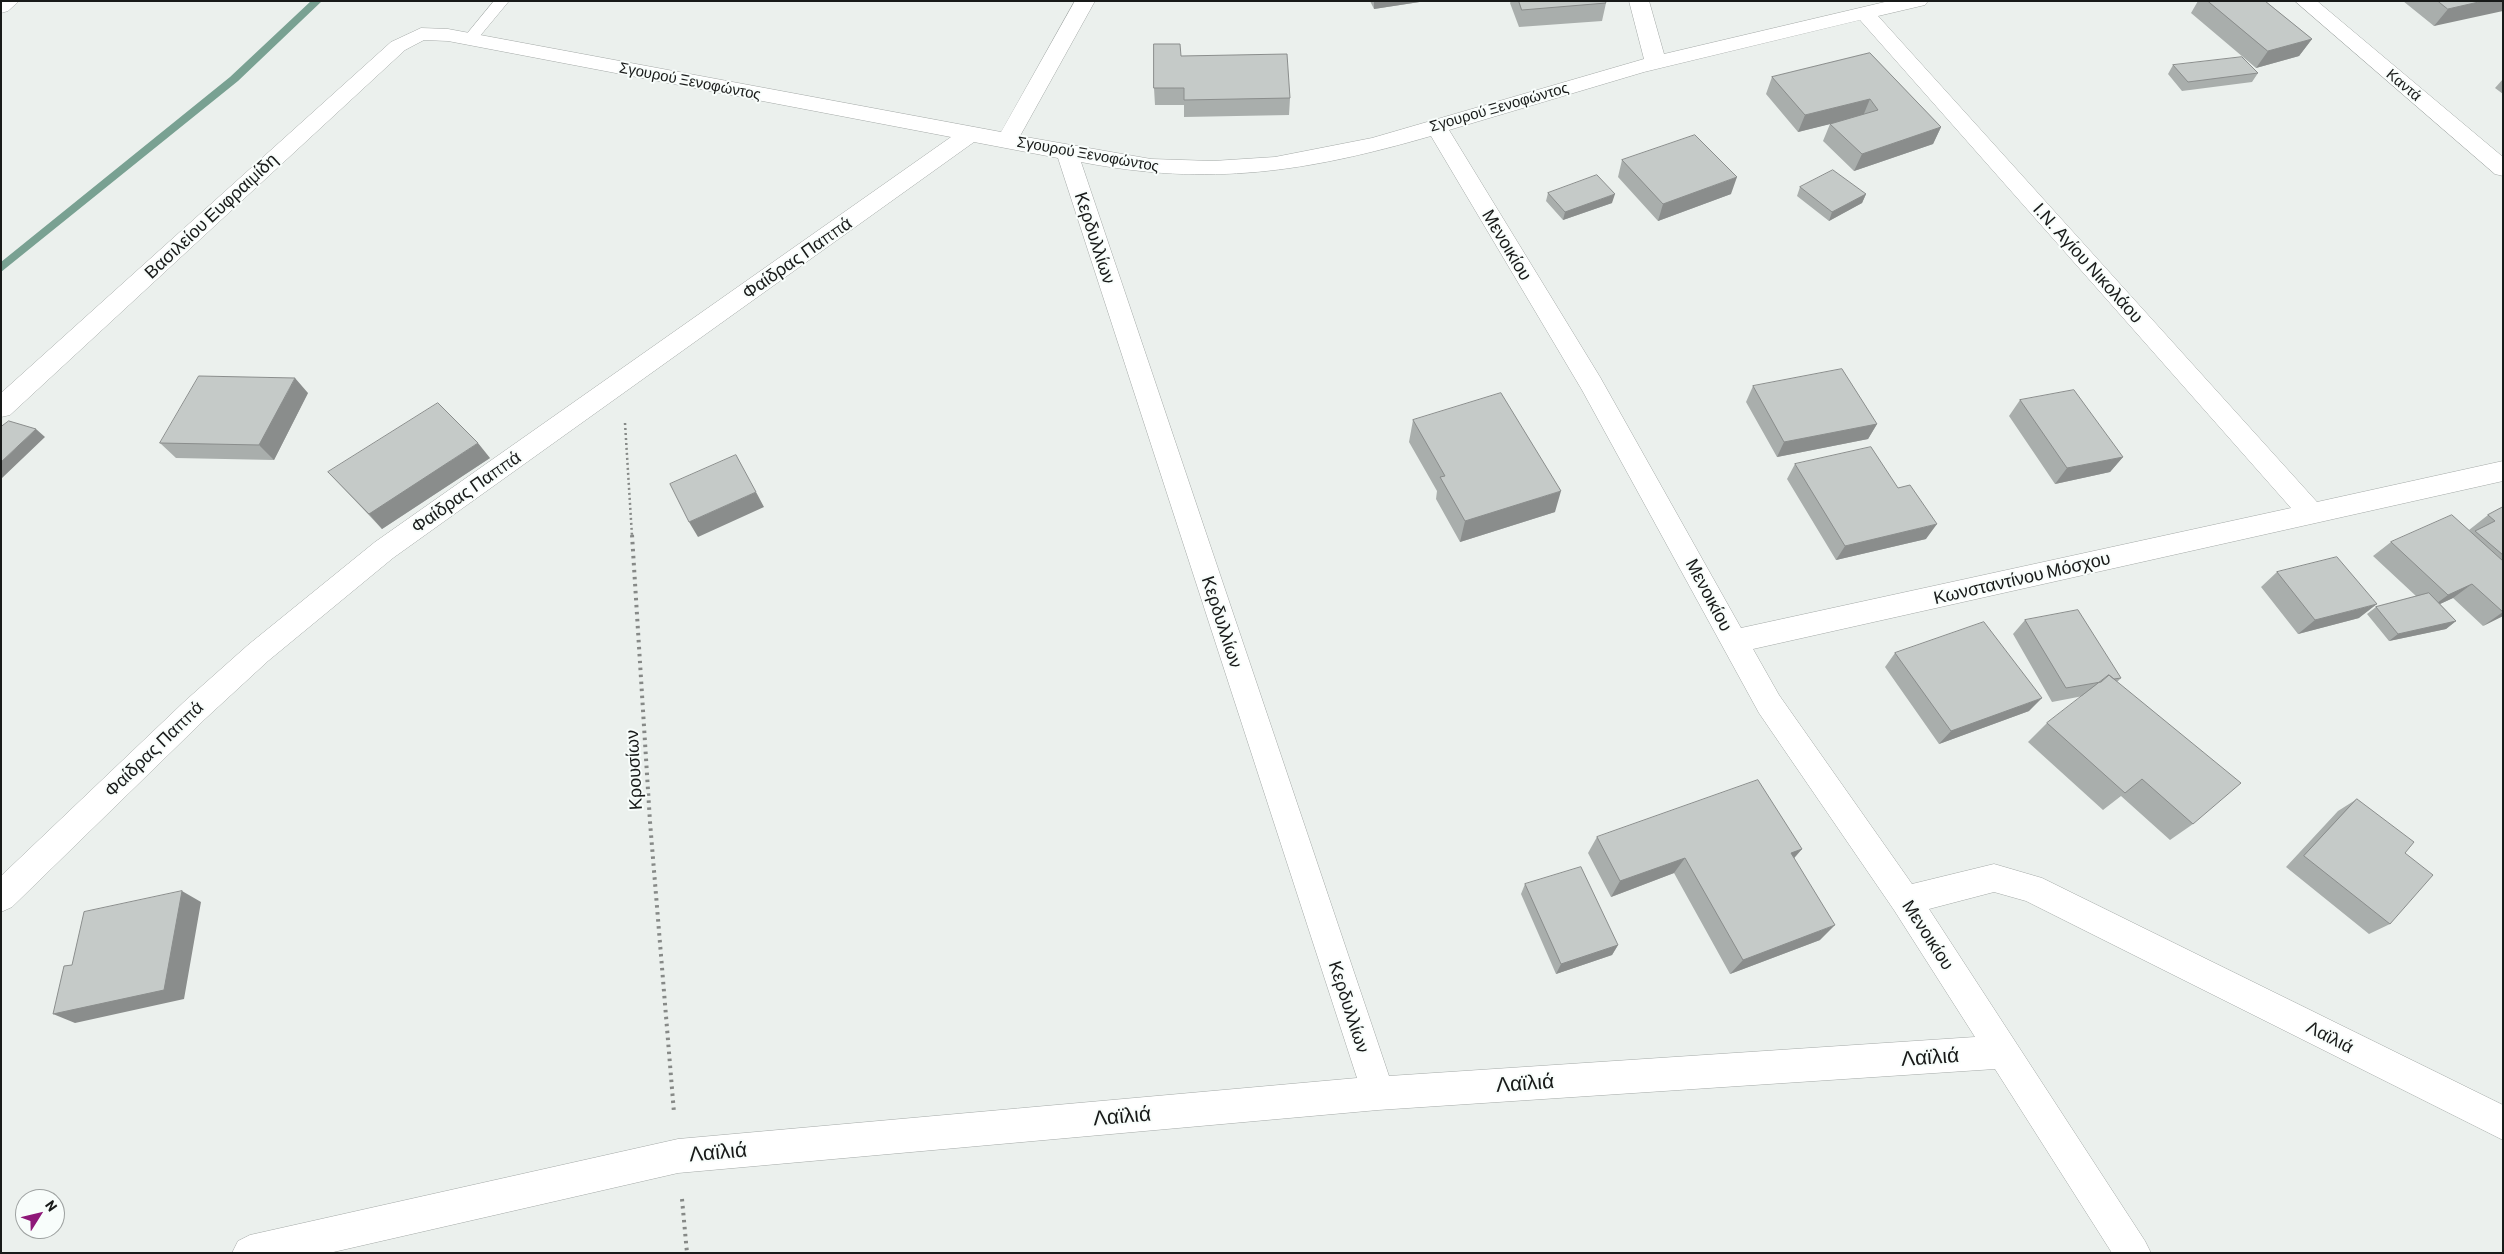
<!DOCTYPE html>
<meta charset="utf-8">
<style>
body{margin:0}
#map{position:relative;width:2504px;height:1254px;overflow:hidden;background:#ebf0ed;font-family:Barlow,sans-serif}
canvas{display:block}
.frame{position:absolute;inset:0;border:2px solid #181a19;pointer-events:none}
.north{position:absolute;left:15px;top:1189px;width:50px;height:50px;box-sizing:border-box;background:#f8fdfb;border:1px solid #9ea2a1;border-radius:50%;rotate:54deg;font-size:14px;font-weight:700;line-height:20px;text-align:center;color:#181a19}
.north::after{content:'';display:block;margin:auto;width:18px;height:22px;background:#8e1878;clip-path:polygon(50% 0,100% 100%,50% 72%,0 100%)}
</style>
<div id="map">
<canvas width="2504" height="1254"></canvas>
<div class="frame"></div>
<div class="north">N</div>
</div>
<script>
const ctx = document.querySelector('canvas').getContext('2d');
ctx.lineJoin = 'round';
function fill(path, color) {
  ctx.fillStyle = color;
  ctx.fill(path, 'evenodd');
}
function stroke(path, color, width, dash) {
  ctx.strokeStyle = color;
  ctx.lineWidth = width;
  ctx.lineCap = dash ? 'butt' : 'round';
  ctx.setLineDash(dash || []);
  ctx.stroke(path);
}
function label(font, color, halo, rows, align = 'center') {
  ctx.font = font + ' Barlow,sans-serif';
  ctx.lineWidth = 4;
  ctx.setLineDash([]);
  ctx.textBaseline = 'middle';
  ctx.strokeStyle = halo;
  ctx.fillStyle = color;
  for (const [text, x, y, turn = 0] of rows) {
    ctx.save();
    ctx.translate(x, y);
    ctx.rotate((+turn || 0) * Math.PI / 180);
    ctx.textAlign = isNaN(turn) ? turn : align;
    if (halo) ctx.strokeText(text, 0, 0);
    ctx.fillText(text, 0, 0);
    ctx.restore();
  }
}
const stream = new Path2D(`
 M311 1H322L238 81 1 272V262L230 77Z`);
const pathFar1 = new Path2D(`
 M625 423 632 536`);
const path = new Path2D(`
 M632 535 650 822 674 1113
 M682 1199 687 1253`);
const lane = new Path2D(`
 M494 1H509L475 42H465L463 39 465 36Z`);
const street = new Path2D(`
 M1 1H19L8 11 1 13Z
 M1075 1H1095L1020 136 1151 159 1213 161 1275 157 1372 138 1644 59 1629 1H1649L1664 54 1889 1H1928L1925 5 1878 16 2317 502 2503 461V481L1753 649 1779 695 1912 884 1994 864 2042 878 2503 1105V1140L2026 901 1994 892 1929 909 2145 1241 2151 1253H2112L1995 1069 1378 1110 678 1173 329 1253H232L238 1241 250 1235 678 1139 1357 1078 1058 158 974 142 393 558 268 661 205 719 12 907 1 912V876L185 701 248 645 375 542 951 137 448 41 424 40 405 50 10 415 1 417V393L391 42 421 28 448 29 1001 132ZM1860 20 2291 508 1741 628 1600 377 1449 130 1644 72ZM1431 136 1582 390 1759 713 1894 910 1975 1037 1389 1076 1081 162C1210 187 1306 172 1431 136Z
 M2295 1H2317L2503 157V176L2495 174Z`);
const wall = new Path2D(`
 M1370 1H1426L1374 9Z
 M1511 1H1605L1606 3 1602 21 1519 27 1510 3Z
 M2198 1H2265L2312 39 2299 56 2256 68 2191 13Z
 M2403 1H2503L2434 26Z
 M1870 53 1941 127 1933 144 1854 171 1823 141 1830 124 1837 122 1798 132 1766 94 1772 77Z
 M1181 56 1290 98 1289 115 1184 117V105H1155L1154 88Z
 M2173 65 2258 73 2252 82 2182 91 2168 74Z
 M2503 79V94L2495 88Z
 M1622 160 1731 194 1658 221 1618 177Z
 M1800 187 1866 194 1862 203 1829 221 1797 196Z
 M1548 193 1612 203 1563 220 1546 201Z
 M1753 386 1877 424 1868 439 1777 457 1746 402Z
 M308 393 274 460 176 458 160 443Z
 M2020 400 2123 457 2110 472 2055 484 2009 416Z
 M1413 420 1555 512 1460 542 1436 499 1437 491 1409 442Z
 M490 458 382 529 328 472Z
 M1795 464 1926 539 1836 560 1787 479Z
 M2503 507V616L2483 626 2453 598 2440 604 2456 621 2446 629 2389 641 2367 614 2376 607 2416 596 2373 556 2391 542 2472 533 2469 530 2488 515Z
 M2277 572 2359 618 2298 634 2261 587Z
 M2025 620 2121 678 2117 682 2193 824 2170 840 2121 796 2103 810 2028 742 2047 723 2083 696 2052 702 2013 634Z
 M1895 653 2029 711 1939 744 1885 667Z
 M2357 799 2390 924 2369 934 2286 867 2338 811Z
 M1597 837 1802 849 1794 858 1820 940 1730 974 1674 873 1611 897 1588 853Z
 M1525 884 1618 945 1612 955 1556 974 1521 894Z`);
const shadedWall = new Path2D(`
 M1374 1H1426L1374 9Z
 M2483 1H2503V11L2434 26 2448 9Z
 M2312 39 2299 56 2256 68 2268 51Z
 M1870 99 1863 116 1798 132 1805 115Z
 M1941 127 1933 144 1854 171 1862 154Z
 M1737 177 1731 194 1658 221 1663 204Z
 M1615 194 1612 203 1563 220 1565 212Z
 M1866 194 1862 203 1829 221 1832 212Z
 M295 378 308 393 274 460 259 445Z
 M1877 424 1868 439 1777 457 1784 442Z
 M36 429 45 437 1 479V462Z
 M478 443 490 458 382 529 369 514Z
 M2123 457 2110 472 2055 484 2067 468Z
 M1561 491 1555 512 1460 542 1465 521Z
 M756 492 764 507 698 537 689 522Z
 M1937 524 1926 539 1836 560 1845 546Z
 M2472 584 2453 598 2429 609 2448 595Z
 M2377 604 2359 618 2298 634 2315 620Z
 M2503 612V616L2483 626Z
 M2456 621 2446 629 2389 641 2398 634Z
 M2042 698 2029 711 1939 744 1951 731Z
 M1802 849 1788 865 1791 853Z
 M1685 858 1674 873 1611 897 1620 881Z
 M182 891 201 902 184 999 75 1023 53 1014Z
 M1835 925 1820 940 1730 974 1743 960Z
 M1618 945 1612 955 1556 974 1561 964Z`);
const building = new Path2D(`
 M1519 1H1605L1606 3 1522 10Z
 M2208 1H2265L2312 39 2268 51Z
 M2438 1H2483L2448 9Z
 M1154 44H1180L1181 56 1287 54 1290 98 1184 100V88H1154Z
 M1870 53 1941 127 1862 154 1830 124 1878 110 1870 99 1805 115 1772 77Z
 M2242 57 2258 73 2188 82 2173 65Z
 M1695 135 1737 177 1663 204 1622 160Z
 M1833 170 1866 194 1832 212 1800 187Z
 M1597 175 1615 194 1565 212 1548 193Z
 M1842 369 1877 424 1784 442 1753 386Z
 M199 376 295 378 259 445 160 443Z
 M2074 390 2123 457 2067 468 2020 400Z
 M1501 393 1561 491 1465 521 1440 477 1445 476 1413 420Z
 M438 403 478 443 369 514 328 472Z
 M9 421 36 429 1 462V427Z
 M1871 447 1898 488 1910 485 1937 524 1845 546 1795 464Z
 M736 455 756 492 689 522 670 484Z
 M2503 507V555L2475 531 2495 521 2488 515Z
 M2452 515 2503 561V612L2472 584 2448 595 2391 542Z
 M2337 557 2377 604 2315 620 2277 572Z
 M2429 593 2456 621 2398 634 2376 607Z
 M2078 610 2121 678 2114 679 2109 675 2101 682 2066 688 2025 620Z
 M1984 622 2042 698 1951 731 1895 653Z
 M2109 675 2241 783 2193 824 2142 779 2125 793 2047 723Z
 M1758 780 1802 849 1791 853 1835 925 1743 960 1685 858 1620 881 1597 837Z
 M2357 799 2414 842 2405 853 2433 875 2390 924 2304 856Z
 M1581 867 1618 945 1561 964 1525 884Z
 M182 891 164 990 53 1014 64 966 72 965 84 912Z`);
const farStreetnames = [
 ["Σγουρού Ξενοφώντος",690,81,11],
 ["Καντά",2404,85,40],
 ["Σγουρού Ξενοφώντος",1499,107,-16],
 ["Σγουρού Ξενοφώντος",1088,154,10]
];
const streetNames = [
 ["Βασιλείου Ευφραιμίδη",211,216,-43],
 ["Κερδυλλίων",1095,238,72],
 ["Μενοικίου",1507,245,59],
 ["Φαίδρας Παππά",797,258,-35],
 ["Ι.Ν. Αγίου Νικολάου",2088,263,48],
 ["Φαίδρας Παππά",466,492,-35],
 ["Κωνσταντίνου Μόσχου",2022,578,-13],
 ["Μενοικίου",1709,595,62],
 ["Κερδυλλίων",1222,622,72],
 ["Φαίδρας Παππά",154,749,-44],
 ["Κρουσίων",634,770,-93],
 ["Μενοικίου",1928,935,57],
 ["Κερδυλλίων",1349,1007,72],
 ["Λαϊλιά",2330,1037,27]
];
const nearStreetnames = [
 ["Λαϊλιά",1930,1057,-4],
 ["Λαϊλιά",1525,1083,-4],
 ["Λαϊλιά",1122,1116,-5],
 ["Λαϊλιά",718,1152,-5]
];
fill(stream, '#79a192');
stroke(lane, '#a4a9a7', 1);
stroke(street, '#a4a9a7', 1);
stroke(pathFar1, '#868987', 2.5, [2, 3]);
stroke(path, '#868987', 4, [2.5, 4.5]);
fill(lane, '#fff');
fill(street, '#fff');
fill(wall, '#a9aeac');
fill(shadedWall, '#8a8d8c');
fill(building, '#c5cac8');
stroke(building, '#8a8d8c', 1);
label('15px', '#181a19', '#f8fdfb', farStreetnames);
label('18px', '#181a19', '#f8fdfb', streetNames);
label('21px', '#181a19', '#f8fdfb', nearStreetnames);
</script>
